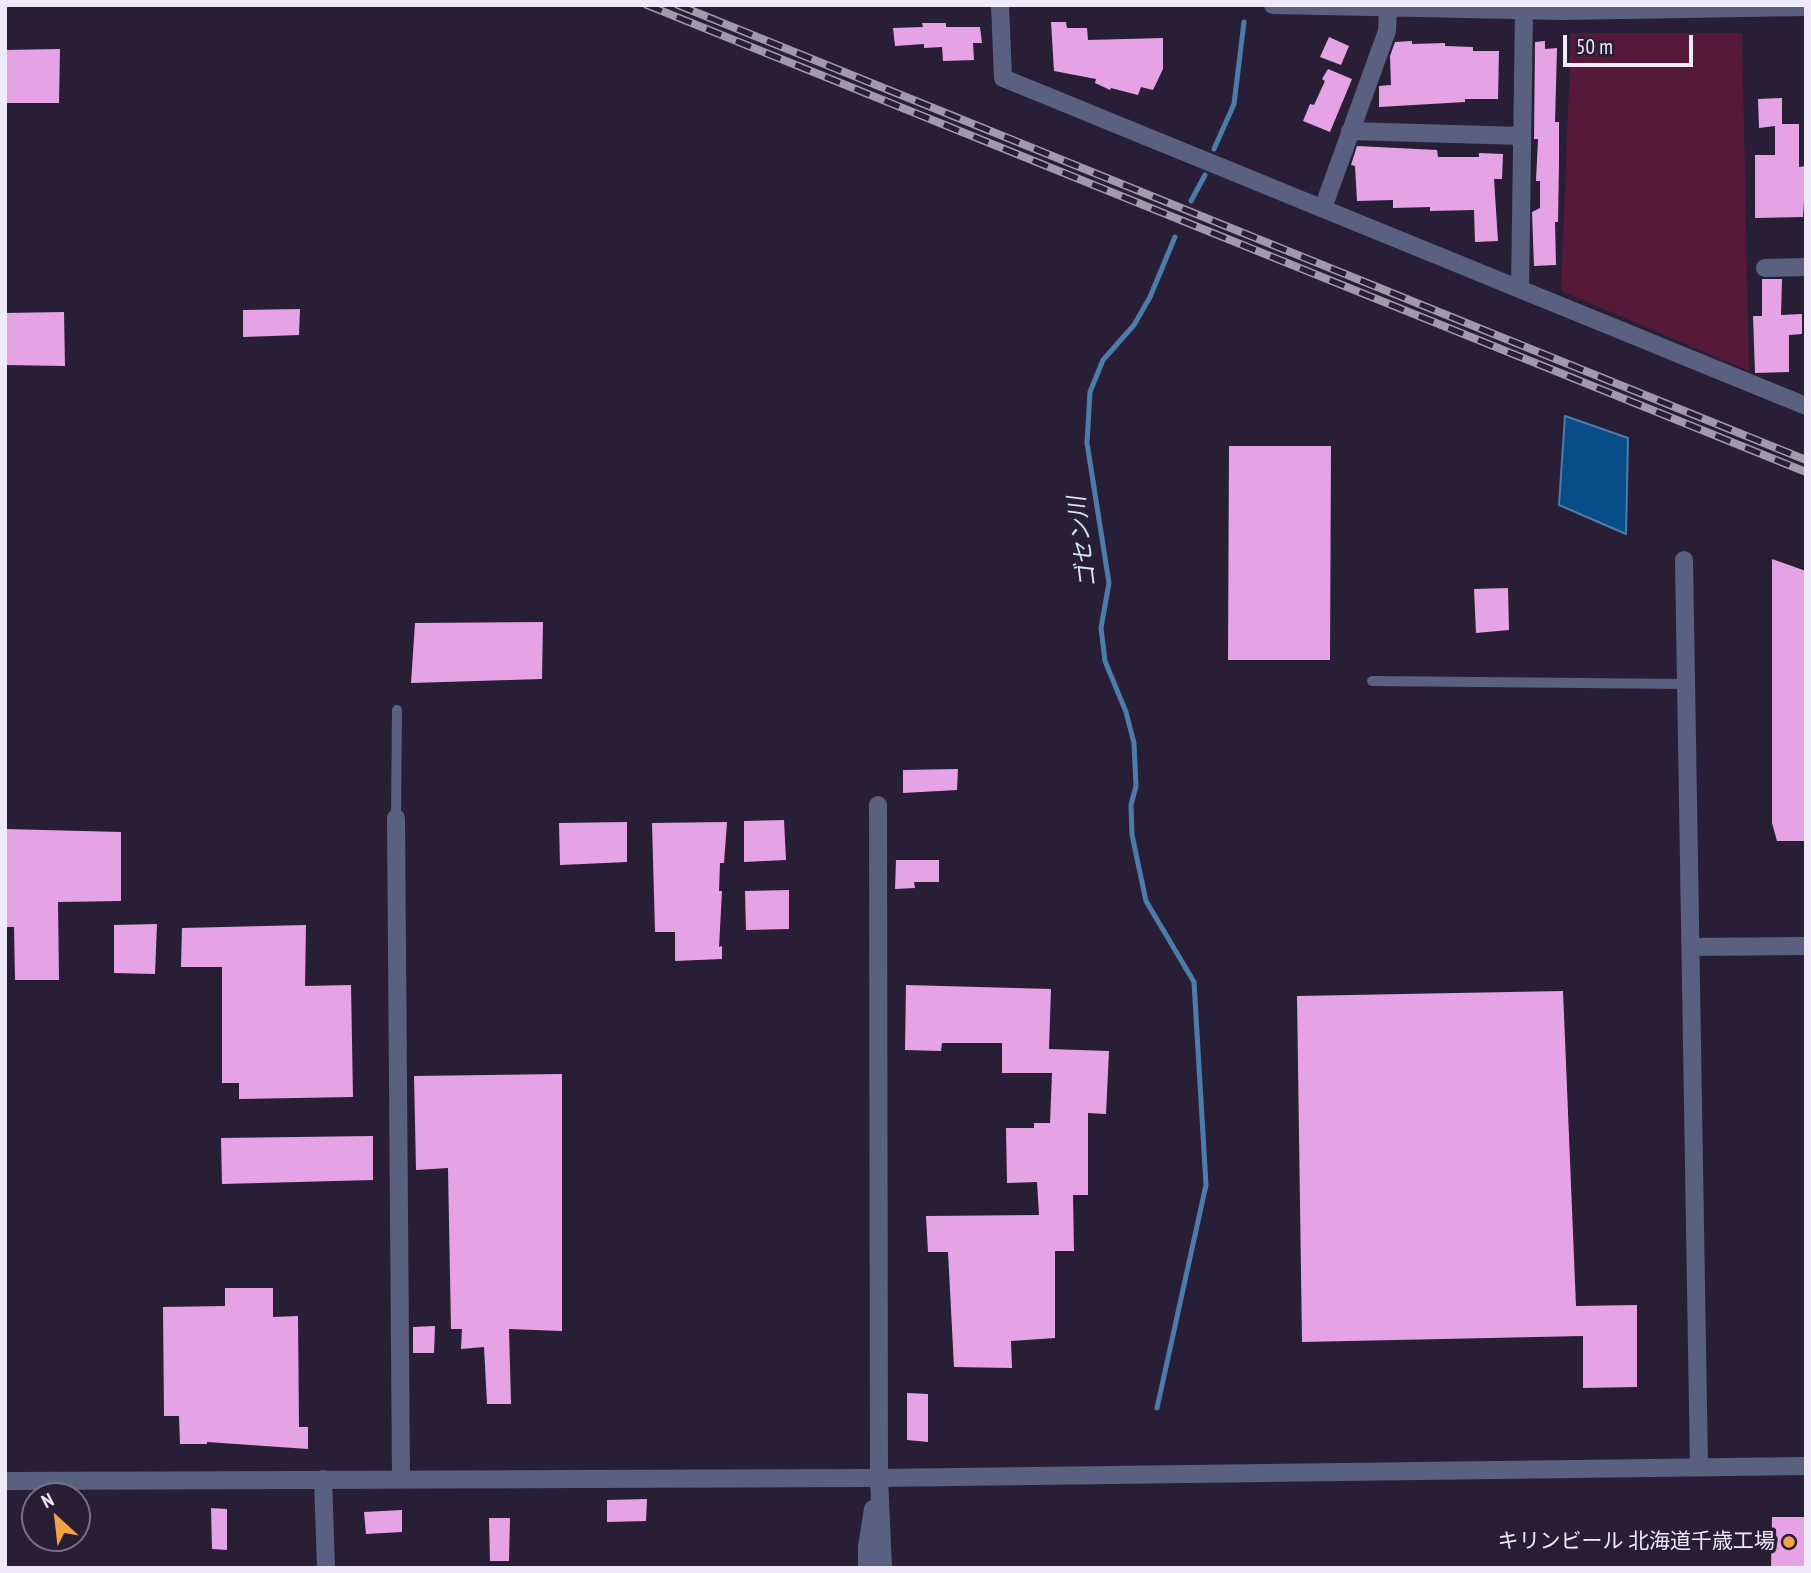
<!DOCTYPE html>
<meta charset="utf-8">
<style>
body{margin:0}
#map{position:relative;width:1811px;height:1573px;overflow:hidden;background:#281f36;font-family:"PT Sans Narrow",sans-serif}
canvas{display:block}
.frame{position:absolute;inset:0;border:7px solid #efeaf9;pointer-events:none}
.north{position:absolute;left:21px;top:1482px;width:70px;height:70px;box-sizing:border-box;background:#281f36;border:2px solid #787084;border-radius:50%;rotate:333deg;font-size:19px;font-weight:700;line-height:28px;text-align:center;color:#efeaf9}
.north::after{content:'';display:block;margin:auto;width:24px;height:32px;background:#f4a345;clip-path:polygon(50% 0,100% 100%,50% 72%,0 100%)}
.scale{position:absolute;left:1563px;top:35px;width:130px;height:32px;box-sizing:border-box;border:4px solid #efeaf9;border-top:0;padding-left:9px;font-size:21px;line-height:24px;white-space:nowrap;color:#efeaf9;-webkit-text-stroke:5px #281f36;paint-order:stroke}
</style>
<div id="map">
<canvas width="1811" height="1573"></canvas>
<div class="frame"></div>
<div class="north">N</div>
<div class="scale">50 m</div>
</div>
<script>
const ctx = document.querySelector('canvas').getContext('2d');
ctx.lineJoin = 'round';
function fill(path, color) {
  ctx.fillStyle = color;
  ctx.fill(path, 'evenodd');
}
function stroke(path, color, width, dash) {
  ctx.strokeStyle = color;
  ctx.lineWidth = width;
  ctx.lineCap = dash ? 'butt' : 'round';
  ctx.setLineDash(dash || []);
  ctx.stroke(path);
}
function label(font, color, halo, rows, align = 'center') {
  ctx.font = font + ' "PT Sans Narrow","Noto Sans JP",sans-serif';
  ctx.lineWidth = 7;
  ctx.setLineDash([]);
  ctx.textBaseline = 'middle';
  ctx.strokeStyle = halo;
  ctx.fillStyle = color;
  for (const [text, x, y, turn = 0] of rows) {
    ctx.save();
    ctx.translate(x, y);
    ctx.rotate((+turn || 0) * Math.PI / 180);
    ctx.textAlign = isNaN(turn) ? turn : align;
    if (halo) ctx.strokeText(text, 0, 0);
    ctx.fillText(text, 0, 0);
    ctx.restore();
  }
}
const green = new Path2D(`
 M1571 33H1742L1749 371 1561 291Z`);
const water = new Path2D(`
 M1565 416 1628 438 1626 534 1559 505Z`);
const stream = new Path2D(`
 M1214 149 1234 104 1244 22
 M1191 201 1205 175
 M1157 1408 1206 1185 1194 982 1146 901 1132 835 1131 805 1136 786 1134 743 1126 712 1105 661 1101 628 1109 583 1087 443 1090 392 1103 360 1134 325 1150 297 1175 237`);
const building = new Path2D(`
 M1051 22H1066L1067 28H1087L1088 40 1163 38V69L1153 90 1141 87 1138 95 1111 88 1110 90 1095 83 1096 79 1054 71Z
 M922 23H946V27H980L982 43H973L974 60 943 61 942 47 924 48V44L895 46 893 28 923 27Z
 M1329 37 1349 46 1341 65 1320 57Z
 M1412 41V44L1445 43V46L1473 47V51H1499L1498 99H1465V102L1379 107V86L1391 85 1390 56 1395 42Z
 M1545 41V49L1557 48 1555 122H1559V163L1558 222H1555L1556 265 1534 266 1532 212 1540 208V181H1536L1538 139H1534L1535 42Z
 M60 49 59 103H5V50Z
 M1328 69 1352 79 1330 132 1303 121 1310 104 1314 105 1325 81 1322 79Z
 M1782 98V124H1799V167L1806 166V200H1804L1803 217 1755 218V155H1775V126L1759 128 1758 99Z
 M1357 146 1437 150 1438 157H1479V153L1503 154 1502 179H1494L1498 241 1475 242 1474 210 1430 211V207L1393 208V200L1357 201 1355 166 1351 165Z
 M1762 279H1782L1781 315 1802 314V334L1789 335V372L1755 373 1753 316H1762Z
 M300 309 299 335 243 337V310Z
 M64 312 65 366 5 365V313Z
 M1229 446H1331L1330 660H1228Z
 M1772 559 1806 571V841H1777L1772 823Z
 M1508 588 1509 630 1476 633 1474 589Z
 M543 622 542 679 411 683 415 623Z
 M958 769 957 790 903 793V770Z
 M784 820 786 860 744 862V821Z
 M627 822V862L560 865 559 823Z
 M727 822 724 863H720L719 891H722L719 947 722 946V959L675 961V932H655L652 823Z
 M5 829 121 832V901L58 902 59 980H15L14 927H5Z
 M896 860H939V882H914L915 888 895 889Z
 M789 890V929L746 930 745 891Z
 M157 924 155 974 114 973V925Z
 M306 925 305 986 351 985 353 1097 239 1099V1083H222V967H181L182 928Z
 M906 985 1051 989 1049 1049 1109 1051 1106 1114 1088 1113V1195H1073L1074 1251H1055V1338L1011 1341 1012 1368 954 1367 948 1252H928L926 1216 1039 1215 1037 1182 1007 1183 1006 1128H1034V1123H1050L1052 1073H1002V1043H942L941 1051 905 1050Z
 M1563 991 1576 1306 1637 1305V1387L1583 1388V1336L1302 1342 1297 996Z
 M562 1074V1331L509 1329 511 1404H487L484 1347 461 1349 462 1329H451L448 1168 416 1170 414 1076Z
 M373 1136V1180L222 1184 221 1138Z
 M225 1288H273V1317L298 1316 299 1427H308V1449L207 1442V1444H180L179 1416H164L163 1307 225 1306Z
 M435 1326 434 1353H413V1327Z
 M907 1393 928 1394V1442L907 1440Z
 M647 1499 646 1521 607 1522V1500Z
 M211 1508 227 1509V1550L212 1549Z
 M402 1510V1532L366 1534 364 1512Z
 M1772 1517H1806V1568H1771Z
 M489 1518H510L509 1561H490Z`);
const service = new Path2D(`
 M1372 681 1686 684
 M396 818 397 710`);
const minor = new Path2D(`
 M1000 5 1003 78 1806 406
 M1350 131 1522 136
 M1323 208 1387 31 1388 9
 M1765 268 1806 267
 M1520 289 1524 11
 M1684 560 1699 1467
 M878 805 879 1478 883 1568
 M396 818 401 1478
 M1691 947 1806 946
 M323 1479 326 1568
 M867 1568V1547L873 1509`);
const tertiary = new Path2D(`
 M1273 5 1562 11 1806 7
 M5 1481 879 1478 1806 1466`);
const rail = new Path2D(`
 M647 5 1806 472
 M678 5 1806 460`);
const markers = [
 [1789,1542,7,"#f4a345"]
];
const poiNames = [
 ["キリンビール 北海道千歳工場",1775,1542]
];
const waterNames = [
 ["ゴセン川",1083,542,-97]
];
fill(green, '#561939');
fill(water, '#094d88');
stroke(water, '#4e7caa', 2);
stroke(stream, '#4e7caa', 5);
fill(building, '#e5a3e5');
stroke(service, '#5a6080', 10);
stroke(minor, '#5a6080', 18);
stroke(tertiary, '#5a6080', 18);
stroke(rail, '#a19aad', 8);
stroke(rail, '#281f36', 5, [16]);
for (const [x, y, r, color] of markers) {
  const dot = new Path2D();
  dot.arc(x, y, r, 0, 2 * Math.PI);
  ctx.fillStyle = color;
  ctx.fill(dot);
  stroke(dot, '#281f36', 2.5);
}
label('21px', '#efeaf9', '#281f36', poiNames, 'right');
label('italic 23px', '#d6e5f7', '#281f36', waterNames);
</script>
